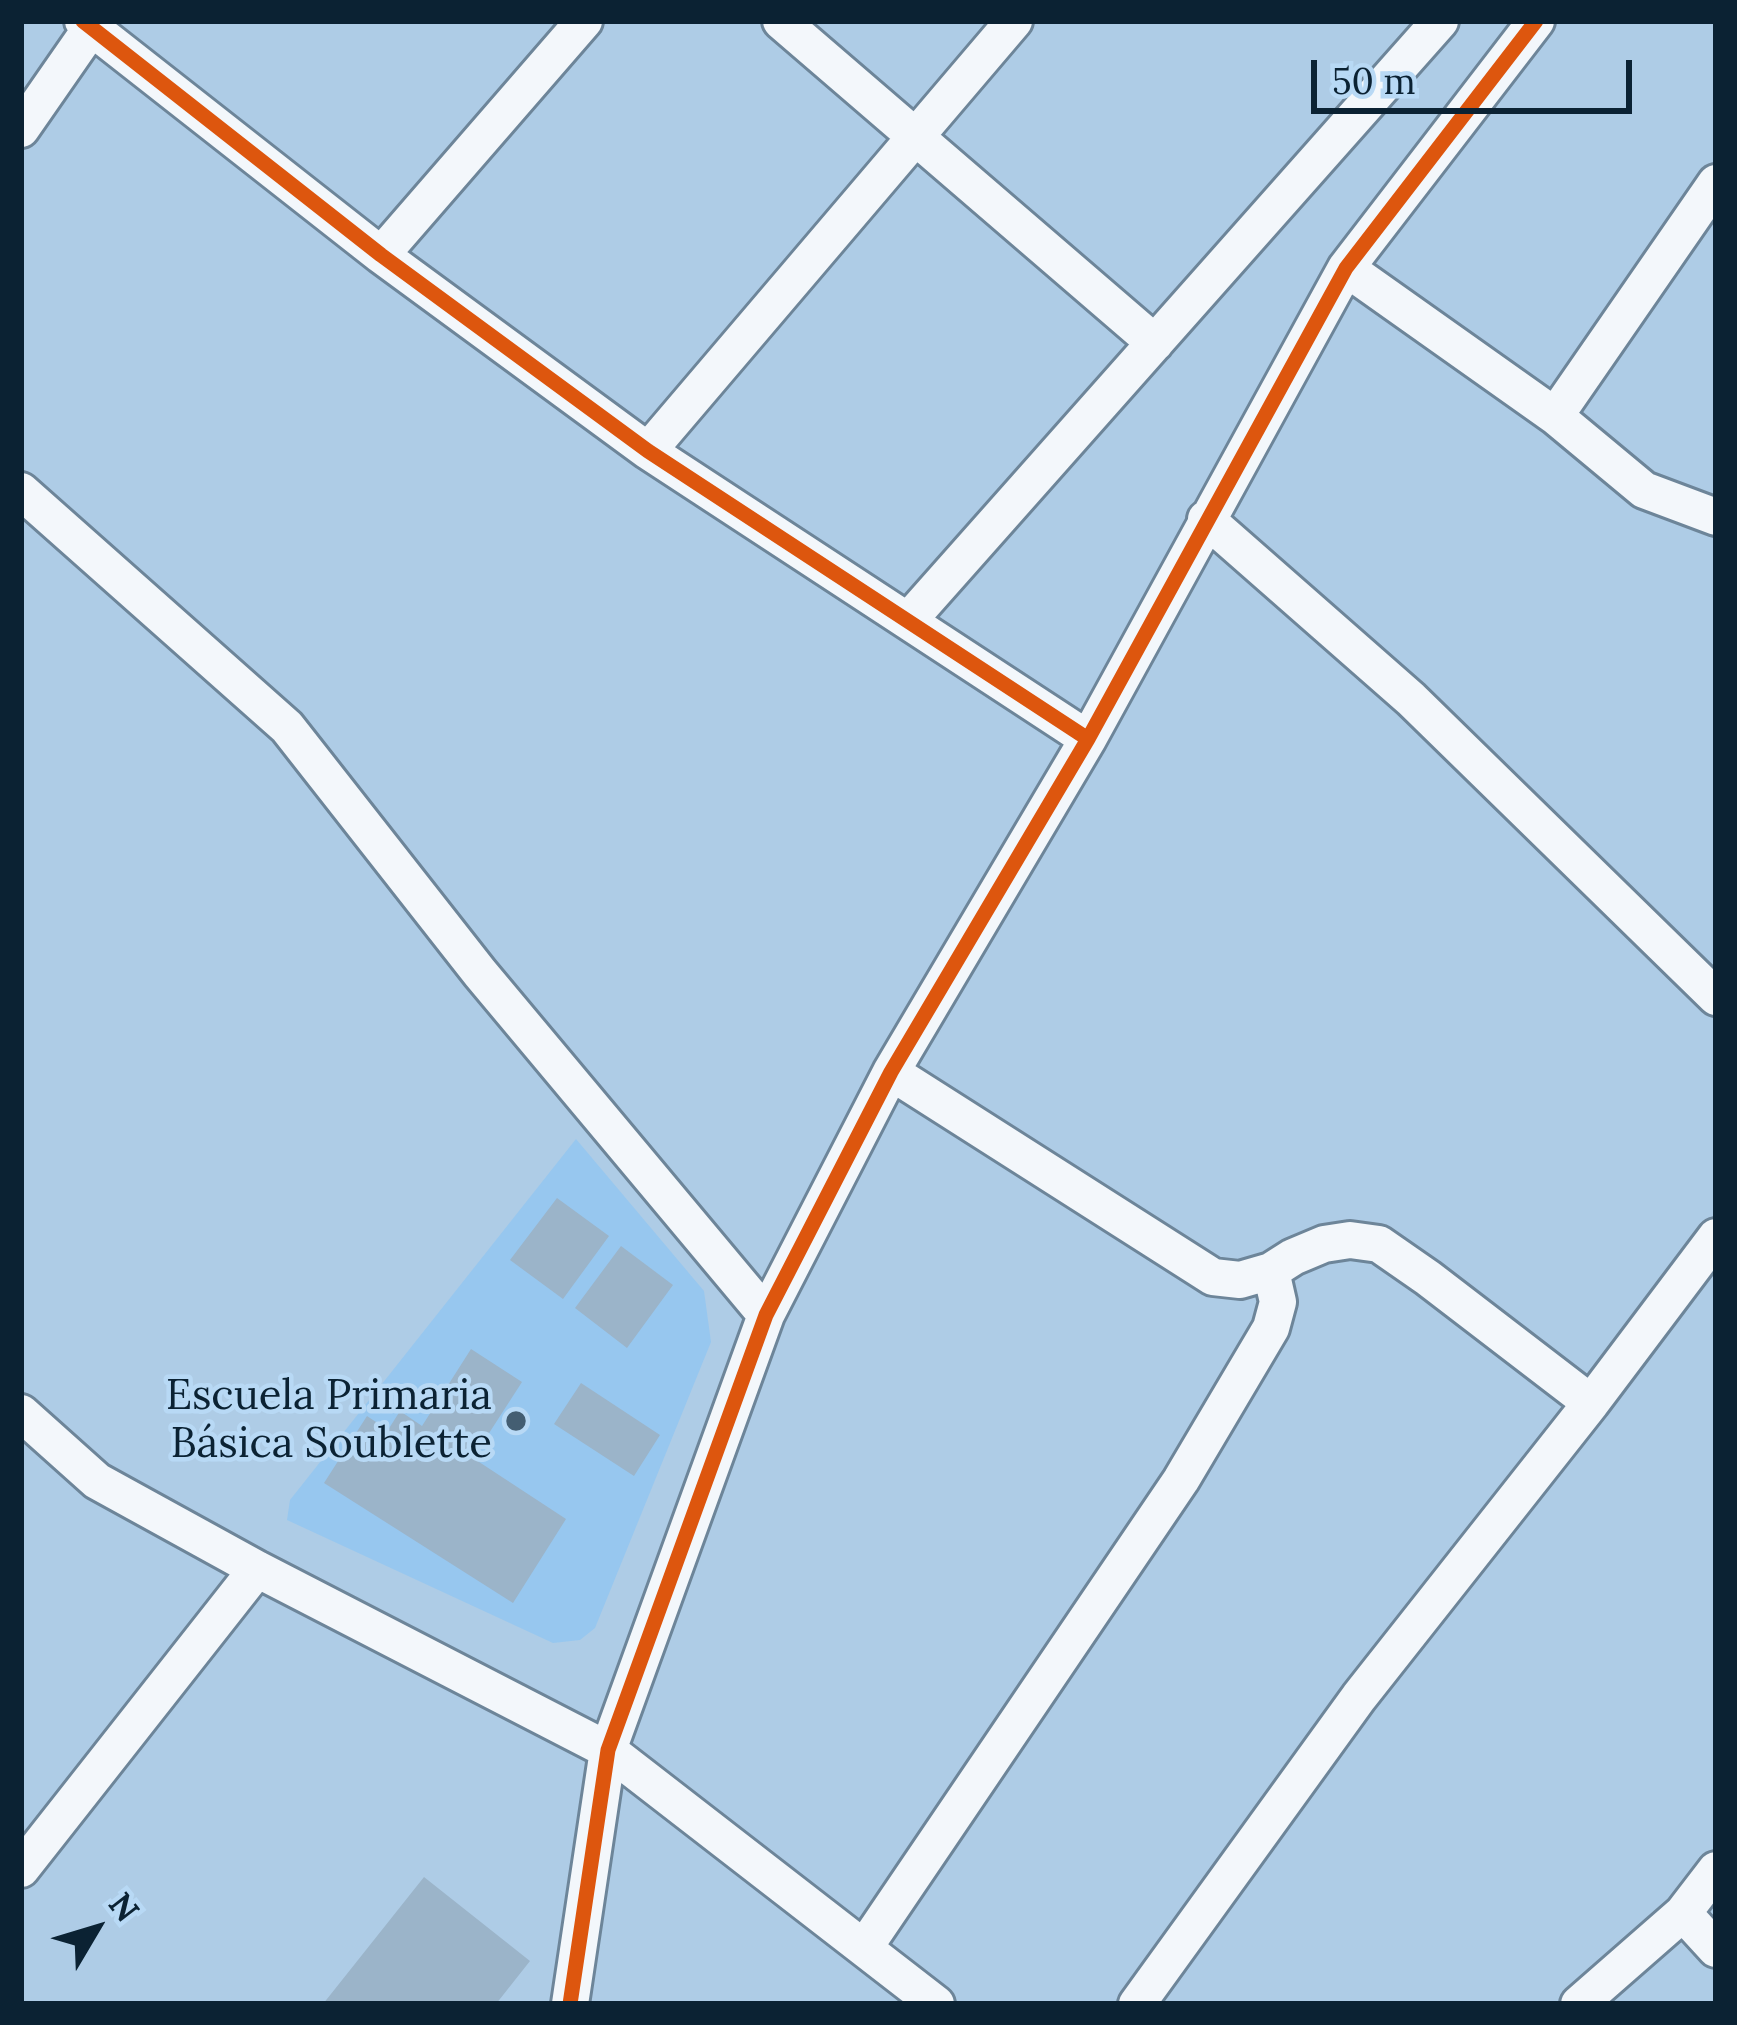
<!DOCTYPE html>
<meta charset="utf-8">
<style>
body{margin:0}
#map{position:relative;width:1737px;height:2025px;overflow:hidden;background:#aecce6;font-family:Lora,serif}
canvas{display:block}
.frame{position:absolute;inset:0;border:24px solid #0b2233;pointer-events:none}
.north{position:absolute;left:36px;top:1869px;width:120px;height:120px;-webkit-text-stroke:9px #b8d9f5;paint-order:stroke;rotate:52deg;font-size:33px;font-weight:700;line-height:48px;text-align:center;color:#0b2233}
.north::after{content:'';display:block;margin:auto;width:42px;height:54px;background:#0b2233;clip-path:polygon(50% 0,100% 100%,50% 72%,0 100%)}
.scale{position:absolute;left:1311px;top:60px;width:321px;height:54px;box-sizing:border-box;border:6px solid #0b2233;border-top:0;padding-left:15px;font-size:36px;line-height:42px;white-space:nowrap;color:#0b2233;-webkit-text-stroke:9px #b8d9f5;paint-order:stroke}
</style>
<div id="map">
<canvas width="1737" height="2025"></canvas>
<div class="frame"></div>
<div class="north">N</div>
<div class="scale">50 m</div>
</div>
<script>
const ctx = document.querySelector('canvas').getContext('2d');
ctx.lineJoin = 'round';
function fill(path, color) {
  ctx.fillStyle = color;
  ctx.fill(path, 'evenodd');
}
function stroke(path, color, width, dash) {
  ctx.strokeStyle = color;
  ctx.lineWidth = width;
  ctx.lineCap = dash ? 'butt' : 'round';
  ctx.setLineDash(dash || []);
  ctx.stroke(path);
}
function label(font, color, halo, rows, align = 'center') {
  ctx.font = font + ' Lora,serif';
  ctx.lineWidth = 9;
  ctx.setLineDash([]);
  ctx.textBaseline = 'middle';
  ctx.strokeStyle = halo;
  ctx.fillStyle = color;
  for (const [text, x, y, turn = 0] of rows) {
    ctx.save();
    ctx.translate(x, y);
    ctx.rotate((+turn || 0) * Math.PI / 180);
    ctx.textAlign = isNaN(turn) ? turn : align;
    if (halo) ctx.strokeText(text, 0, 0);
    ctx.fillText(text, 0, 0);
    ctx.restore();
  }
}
const built = new Path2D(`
 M576 1139 704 1291 711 1342 595 1628 580 1640 553 1643 287 1520 290 1500Z`);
const building = new Path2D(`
 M557 1198 609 1236 563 1299 510 1260Z
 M621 1246 673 1285 627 1348 575 1308Z
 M471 1349 522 1382 473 1458 566 1519 513 1603 324 1483 367 1416 388 1430 400 1411 422 1426Z
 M581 1383 660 1435 634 1476 554 1424Z
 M424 1877 530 1961 496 2004H323Z`);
const street = new Path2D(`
 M83 21 381 255 648 451 1088 739
 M781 21 1155 343
 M21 129 96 21
 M381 255 584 21
 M1346 268 1555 416 1644 490 1716 517
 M1555 416 1716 183
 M648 451 1014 21
 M21 491 287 727 480 973 766 1315
 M1206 519 1411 699 1716 997
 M908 621 1440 21
 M891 1072 1213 1277 1240 1280 1271 1271 1293 1257 1324 1244 1350 1240 1379 1244 1428 1278 1591 1403
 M21 1413 97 1481 257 1569 608 1750 936 2004
 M21 1869 257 1569
 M1683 1913 1716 1949
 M864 1948 1181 1480 1271 1328 1278 1302 1271 1271
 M570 2004 608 1750 766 1315 891 1072 1088 739 1346 268 1536 21
 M1137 2004 1359 1697 1591 1403 1716 1237
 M1579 2004 1683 1913 1716 1870`);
const cycleway = new Path2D(`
 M83 21 381 255 648 451 1088 739
 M570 2004 608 1750 766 1315 891 1072 1088 739 1346 268 1536 21`);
const markers = [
 [516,1421,12,"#445e72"]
];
const poiNames = [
 ["Escuela Primaria",492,1397],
 ["Básica Soublette",492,1445]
];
fill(built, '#97c7ef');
fill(building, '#9bb4c9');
stroke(street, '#6d8599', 42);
stroke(street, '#f3f7fb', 36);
stroke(cycleway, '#dd560e', 15);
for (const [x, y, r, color] of markers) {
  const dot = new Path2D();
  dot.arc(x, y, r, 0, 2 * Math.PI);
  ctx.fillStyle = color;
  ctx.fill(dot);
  stroke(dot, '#b8d9f5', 4.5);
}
label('42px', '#0b2233', '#b8d9f5', poiNames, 'right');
</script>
